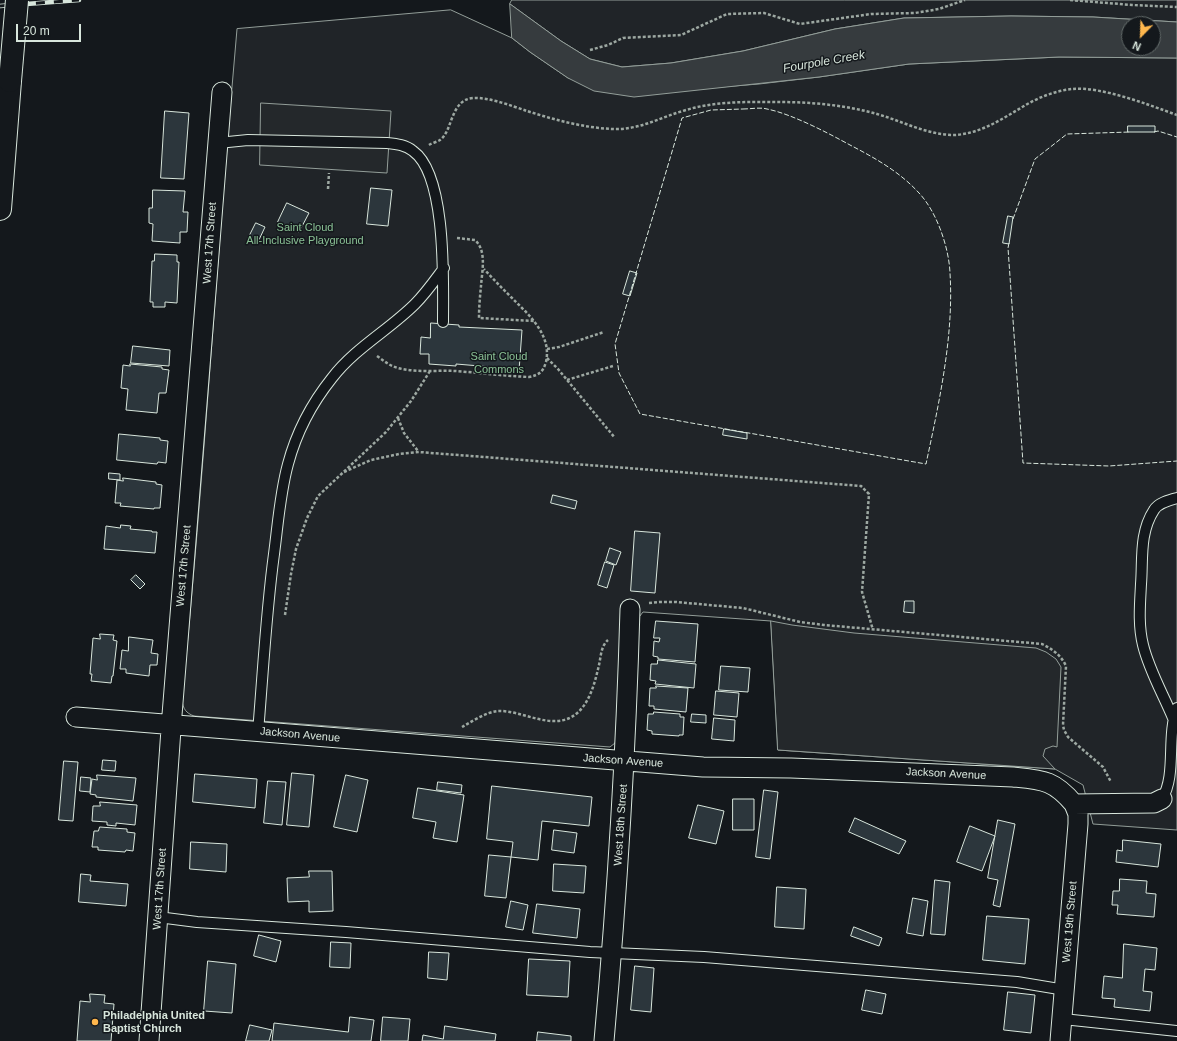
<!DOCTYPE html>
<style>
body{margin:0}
#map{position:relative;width:1177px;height:1041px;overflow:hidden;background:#14181c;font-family:Arial,sans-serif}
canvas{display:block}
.north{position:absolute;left:1121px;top:16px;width:40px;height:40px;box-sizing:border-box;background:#14181c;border:1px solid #626a69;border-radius:50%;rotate:203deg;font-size:11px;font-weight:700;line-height:16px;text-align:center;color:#d8e6dc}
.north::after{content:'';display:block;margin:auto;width:14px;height:18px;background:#ffb74d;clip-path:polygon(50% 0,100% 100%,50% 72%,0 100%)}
.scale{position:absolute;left:16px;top:24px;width:65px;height:18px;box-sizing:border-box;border:2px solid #d8e6dc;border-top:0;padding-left:5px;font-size:12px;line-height:14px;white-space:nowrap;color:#d8e6dc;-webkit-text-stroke:3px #14181c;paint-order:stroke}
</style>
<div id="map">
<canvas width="1177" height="1041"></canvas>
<div class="north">N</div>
<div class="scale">20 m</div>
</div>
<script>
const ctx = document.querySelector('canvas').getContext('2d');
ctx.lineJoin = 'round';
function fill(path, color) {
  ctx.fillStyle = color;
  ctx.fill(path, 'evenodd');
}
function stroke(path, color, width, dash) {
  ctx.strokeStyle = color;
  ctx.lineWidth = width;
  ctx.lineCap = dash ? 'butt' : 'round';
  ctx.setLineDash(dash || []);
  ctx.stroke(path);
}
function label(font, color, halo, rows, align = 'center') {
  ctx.font = font + ' Arial,sans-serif';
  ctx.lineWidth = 3;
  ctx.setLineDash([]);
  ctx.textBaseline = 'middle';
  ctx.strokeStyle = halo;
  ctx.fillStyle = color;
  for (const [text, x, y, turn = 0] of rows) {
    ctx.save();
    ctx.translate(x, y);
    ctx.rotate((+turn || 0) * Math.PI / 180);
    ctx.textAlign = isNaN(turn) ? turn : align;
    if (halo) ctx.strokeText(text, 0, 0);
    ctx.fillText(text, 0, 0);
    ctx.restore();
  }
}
const green = new Path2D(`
 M512 0H1177V22L1093 17 1011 16 904 18 835 29 743 51 671 63 622 67 590 59 561 41 510 4Z
 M451 10 512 38 530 52 568 78 708 88 759 84 819 77 909 64 1059 57 1177 58V830L1093 824 1083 785 1055 769 778 750 771 621 643 612 621 640 617 738 615 743 610 747 194 716C186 713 183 709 182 700 204 477 217 252 237 29Z`);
const parking = new Path2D(`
 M261 103 391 111 387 173 260 165Z
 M771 621 792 625 854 633 1036 648 1046 652 1056 659 1061 667 1057 747 1053 746 1045 749 1043 756 1055 769 778 750Z`);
const water = new Path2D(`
 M510 4 561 41 590 59 622 67 671 63 743 51 835 29 904 18 1011 16 1093 17 1177 22V58L1059 57 909 64 819 77 634 97 594 91 568 78 530 52 512 38ZM1129 24H1153V48H1129Z`);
const building = new Path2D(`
 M165 111 189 113 184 179 161 178Z
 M1128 126H1155V132H1128Z
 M371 188 392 190 388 226 367 224Z
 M153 190 185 191 183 212H188L187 232H180V243L152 241 153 224 149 223V208H152Z
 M287 203 309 213 299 232 278 222Z
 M1008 216 1013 217 1009 244 1003 243Z
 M256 223 265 227 257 244 248 239Z
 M155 254 177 255V262H179L177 303 165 302V307H153V302H150L152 261H154Z
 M630 271 637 273 630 296 623 294Z
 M431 323 459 325V327L522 330 519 371 492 369V367L456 364V366L429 364V354H420L421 337 430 338Z
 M133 346 170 350 169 366 131 363Z
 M130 364 162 367V369L169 370 166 393H159L157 413 126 410 128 389 121 388 123 365 130 366Z
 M724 429 747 433V439L723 435Z
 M119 434 160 438V440L168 441 166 463 158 462 157 464 117 460Z
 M109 473 120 474V480L109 479Z
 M123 478 156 482V484L162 485 160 508H154V509L120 506 121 503H115L117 480 123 481Z
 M553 495 577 501 575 509 551 503Z
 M121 525 131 526 130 529 152 531V532H157L155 553 104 549 106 526 120 528Z
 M635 531 660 533 655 593 631 591Z
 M610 548 621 552 616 565 606 561Z
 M605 562 614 565 607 588 598 585Z
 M136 575 145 584 140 589 131 580Z
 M905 601H914V613L904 612Z
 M656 621 698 624 695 662 658 659V657L653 656 654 641 659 642 660 638H654Z
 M100 634 114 635 113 640 117 641 113 676H112L111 683 91 681 92 674H90L93 638 100 639Z
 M129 637 153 640 151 653 158 654 157 665H150L149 676 126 673V669H120L122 650 128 651Z
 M658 660 696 664 694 688 655 684 656 681 650 680 651 664H657Z
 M721 666 750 668 748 692 719 690Z
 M656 686 688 688 686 712 654 709V706H649L650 688H656Z
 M716 691 739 693 737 717 714 715Z
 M654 712 680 714V717H684L683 735H679V736L652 734V731L647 730 648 714H653Z
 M692 714 706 715V723L691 722Z
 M714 718 735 720 734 741 712 739Z
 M103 760 116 761 115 771 102 770Z
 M64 761 78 762 73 821 59 820Z
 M292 773 314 775 309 827 287 825Z
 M195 774 257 779 255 808 193 802Z
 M97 775 136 778 133 801 96 797V795L90 794 92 779 97 780Z
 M346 775 368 780 357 832 334 827Z
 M81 777 91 778 90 792 80 791Z
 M268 781 286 782 282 825 264 823Z
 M438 782 462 785 461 793 437 790Z
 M492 786 592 797 589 826 542 821 538 860 511 857 513 842 487 839Z
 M418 788 464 795 457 842 433 838 436 822 413 818Z
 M764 790 778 792 770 859 756 857Z
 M733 799H754V830H733Z
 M100 802 137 805 135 825 116 823V826L107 825V822L92 821 93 806H100Z
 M698 805 724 811 716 844 689 838Z
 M855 818 906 841 899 854 849 832Z
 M998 820 1015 824 1000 907 993 905 998 880 988 878Z
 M970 826 995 836 982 871 957 862Z
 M100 827 127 829V832L135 833 133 851 126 850 125 852 98 850V847H92L94 831H98Z
 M554 830 577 833 574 853 552 850Z
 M1123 840 1161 844 1158 867 1116 862 1117 850 1122 851Z
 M191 842 227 844 226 872 190 869Z
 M489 855 511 857 506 898 485 896Z
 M554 864 586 866 584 893 553 891Z
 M309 871H332L333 911 309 912V901L288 902 287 878 309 877Z
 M81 874 91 875 90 881 128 884 126 906 79 902Z
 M1120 879 1147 881 1146 893 1156 894 1154 917 1117 914 1118 905H1112L1113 891H1119Z
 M935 880 950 882 945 935 931 934Z
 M777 887 806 889 804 929 775 927Z
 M913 898 928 901 923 936 907 933Z
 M511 901 528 905 523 930 506 927Z
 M537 904 580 909 577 938 533 933Z
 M987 916 1029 919 1025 964 983 960Z
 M854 927 882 938 879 946 851 936Z
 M259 935 281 941 276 962 254 956Z
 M331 942 351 943 350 968 330 967Z
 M1124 944 1157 948 1155 970 1145 969 1143 991 1152 992 1150 1011 1114 1007 1115 999 1102 998 1104 976 1122 978Z
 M429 952 449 953 447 980 428 978Z
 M529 959 570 961 568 997 527 995Z
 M208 961 236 964 232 1013 204 1011Z
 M635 966 654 968 651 1012 631 1010Z
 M866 990 886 994 882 1014 862 1010Z
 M1008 992 1035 995 1031 1033 1004 1030Z
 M90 994 105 995 104 1003 114 1004 111 1041H77L80 1001 90 1002Z
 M350 1017 374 1020 371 1041H272L274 1023 348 1032Z
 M383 1017 410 1019 408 1041H381Z
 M250 1025 272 1030 269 1041H246Z
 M445 1026 496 1034 495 1041H422L423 1035 443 1039Z
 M538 1032 571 1036V1041H537Z`);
const path = new Path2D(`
 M1070 0 1132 5 1177 7
 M590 50 608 45 623 38 681 35 727 14 764 13 800 24 871 14 915 13 939 9 965 0
 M429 145C432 143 437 142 440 140 453 131 450 100 473 98 489 97 512 106 527 111 555 120 585 128 613 129 640 130 661 117 686 110 716 101 747 102 778 102 811 102 845 105 877 114 902 121 927 135 954 135 980 134 1002 119 1024 106 1039 97 1055 91 1072 89 1101 86 1149 105 1177 115
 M328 189 329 173
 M457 238 475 240C487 251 482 271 481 286 480 296 479 307 479 318L534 321
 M547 349 559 347 604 332
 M377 356C384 361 390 366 398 368 417 373 437 370 456 371 481 373 505 376 529 377 539 375 543 372 546 362 552 335 529 315 512 298 502 288 493 279 484 269
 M547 358 558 369 615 438
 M567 380 613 366
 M398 418 404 433 418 451
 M344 472 371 460 399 454 419 452 861 486 869 494 862 592 873 630
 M649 603 659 602H676L743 608 800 622 824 625 1042 644C1052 649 1061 655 1066 666L1063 725 1064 730 1068 737 1103 767 1111 782
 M285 615 291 574 296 549 307 518 318 496 386 432 411 401 430 371
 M462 727C473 721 486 712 498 711 523 710 553 732 576 714 590 703 595 682 599 665 601 656 601 646 608 640`);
const service = new Path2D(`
 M218 143 248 140 387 143C397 144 406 145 413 151 447 175 443 283 443 322
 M1173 718C1163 694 1149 670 1143 645 1138 625 1140 604 1141 584 1143 560 1139 533 1154 510 1158 503 1169 500 1177 498
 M258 732C263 673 266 613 274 554 278 524 280 493 288 464 296 434 312 403 332 378 355 348 389 330 415 304 426 293 435 280 444 268
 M1162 799C1177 774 1166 737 1177 708
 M158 917 197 922 346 932 590 952 704 957 1017 982 1065 990
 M1063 1019 1177 1031`);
const minor = new Path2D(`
 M76 717 703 767 791 768 1013 777C1043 780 1054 780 1074 804L1154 803 1162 799
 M149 1041 172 715 222 92
 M604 1041C617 897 626 753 630 609
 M1060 1041 1078 824V814L1074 804`);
const motorway = new Path2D(`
 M0 209 10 81`);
const rail = new Path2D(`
 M0 6 79 0`);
const motorwayBridge = new Path2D(`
 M10 81 17 0`);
const fence = new Path2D(`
 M743 109C751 109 760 107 767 109 792 114 828 133 850 145 875 158 900 172 919 193 937 212 949 248 950 273 954 336 939 403 926 464L640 414 619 373 615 344 682 118 711 110Z
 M1154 132 1158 131 1177 137
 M1013 219 1035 159 1067 134 1130 132
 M1009 243 1008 248 1023 463 1109 466 1177 461`);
const markers = [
 [95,1022,4,"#ffb74d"]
];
const parkNames = [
 ["Saint Cloud",305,228],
 ["All-Inclusive Playground",305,241],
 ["Saint Cloud",499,357],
 ["Commons",499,370]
];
const streetNames = [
 ["West 17th Street",210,243,-86],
 ["West 17th Street",184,566,-85],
 ["Jackson Avenue",300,735,5],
 ["Jackson Avenue",623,761,4],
 ["Jackson Avenue",946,774,3],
 ["West 18th Street",621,825,-86],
 ["West 17th Street",160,889,-86],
 ["West 19th Street",1070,922,-85]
];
const poiNames = [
 ["Philadelphia United",103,1016],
 ["Baptist Church",103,1029]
];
const waterNames = [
 ["Fourpole Creek",824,62,-10]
];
fill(green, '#202428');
stroke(green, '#939e99', 1);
fill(parking, '#24282b');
stroke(parking, '#939e99', 1);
fill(water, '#363b3e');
stroke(water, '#939e99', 1);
fill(building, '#2c363c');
stroke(building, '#d8e6dc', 1);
stroke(service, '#d8e6dc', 12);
stroke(minor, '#d8e6dc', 21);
stroke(motorway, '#d8e6dc', 24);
stroke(path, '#9da8a2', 2.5, [3, 2]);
stroke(service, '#14181c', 10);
stroke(minor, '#14181c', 19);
stroke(motorway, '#14181c', 22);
stroke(rail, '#d8e6dc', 4.5);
stroke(rail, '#14181c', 3, [9]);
stroke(motorwayBridge, '#d8e6dc', 24, []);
stroke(motorwayBridge, '#14181c', 22);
stroke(fence, '#d8e6dc', 1, [5, 2]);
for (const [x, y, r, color] of markers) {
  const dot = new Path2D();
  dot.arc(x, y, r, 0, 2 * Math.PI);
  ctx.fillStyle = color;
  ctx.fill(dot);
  stroke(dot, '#14181c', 1.5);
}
label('11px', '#8ac095', '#14181c', parkNames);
label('11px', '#d8e6dc', '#14181c', streetNames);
label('bold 11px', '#d8e6dc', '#14181c', poiNames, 'left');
label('italic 12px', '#d8e6dc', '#14181c', waterNames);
</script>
